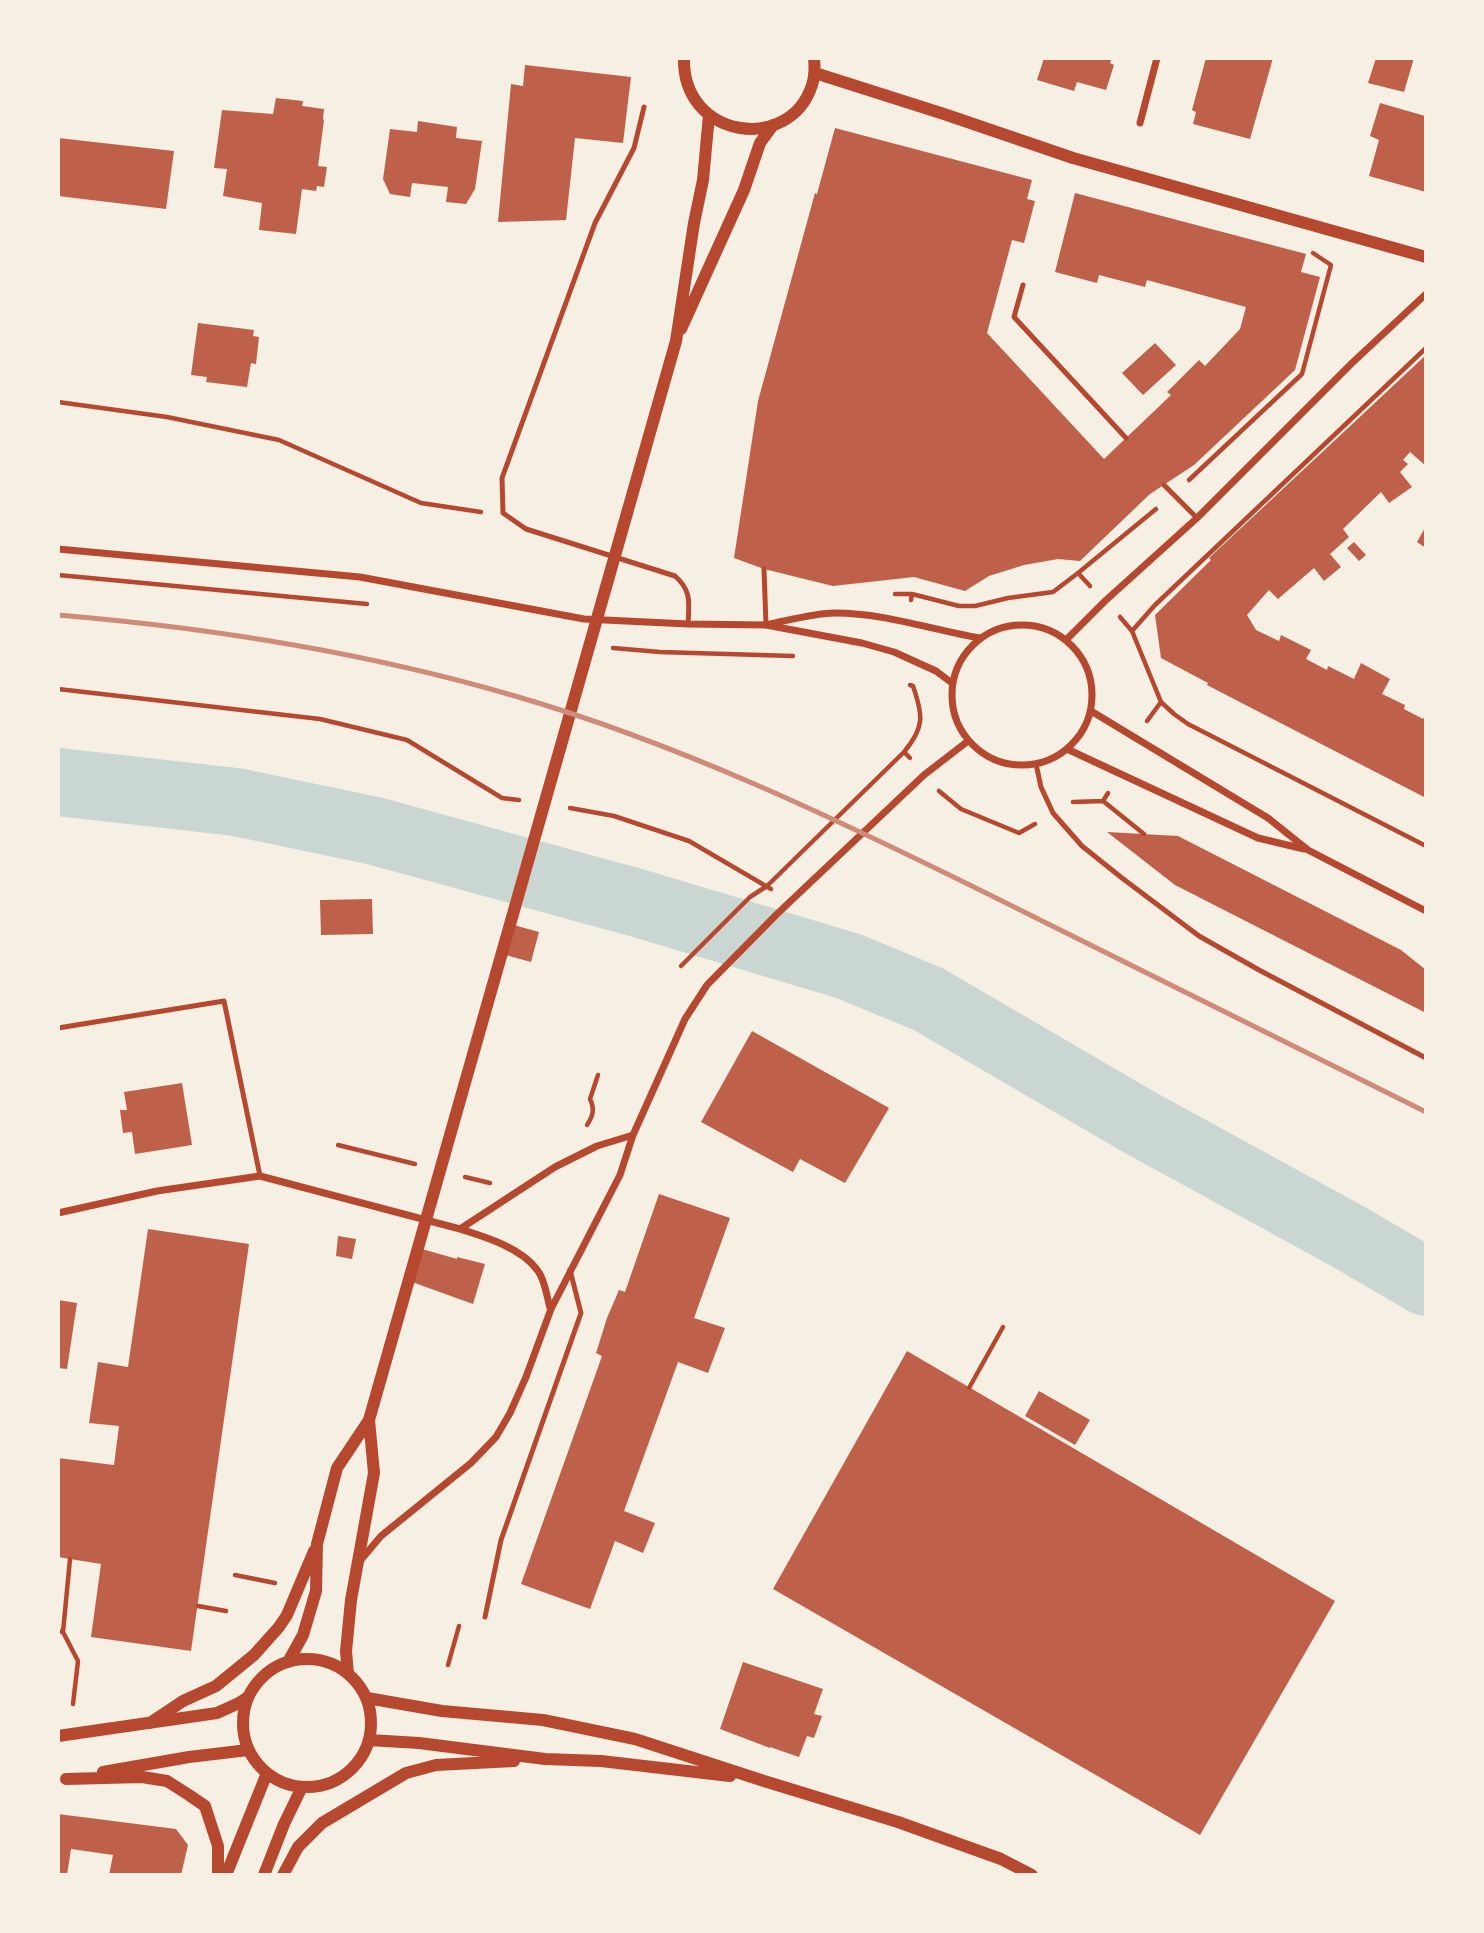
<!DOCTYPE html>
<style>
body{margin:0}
#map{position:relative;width:1484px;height:1933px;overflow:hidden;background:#f6efe4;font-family:"Nunito Sans",sans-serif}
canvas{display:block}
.frame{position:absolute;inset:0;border:60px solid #f6efe4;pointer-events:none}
</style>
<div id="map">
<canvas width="1484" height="1933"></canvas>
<div class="frame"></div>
</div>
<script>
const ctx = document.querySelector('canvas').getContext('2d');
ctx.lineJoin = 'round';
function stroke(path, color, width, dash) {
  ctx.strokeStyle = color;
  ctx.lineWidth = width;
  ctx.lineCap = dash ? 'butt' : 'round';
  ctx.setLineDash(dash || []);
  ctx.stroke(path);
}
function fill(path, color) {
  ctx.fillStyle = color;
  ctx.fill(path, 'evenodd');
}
const river = new Path2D(`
 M58 782 236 802 375 831 641 904 848 966 928 999 1139 1122 1349 1237 1426 1282`);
const building = new Path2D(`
 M1044 58H1112L1110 63 1114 65 1106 90 1077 82 1074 91 1037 80Z
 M1206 58H1273L1250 139 1193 124 1196 112 1192 110Z
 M1376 58H1414L1404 92 1368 83Z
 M525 65 631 77 623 143 575 138 566 220 498 222 511 84 523 86Z
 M276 98 303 101 302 106 324 109 323 119 324 120 318 166 327 167 324 187 317 186 316 191 302 189 296 234 259 230 262 203 223 196 227 169 214 168 222 110 273 114Z
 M1380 103 1425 116 1426 192 1369 176 1379 140 1370 136Z
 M418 121 457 127 456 138 482 141 475 189 466 204 446 202 448 187 412 183 410 197 390 194 383 179 390 129 417 132Z
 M835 128 1032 180 1027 199 1035 201 1024 243 1012 240 987 333 1104 459 1171 395 1167 392 1199 360 1205 366 1240 329 1246 307 1147 280 1145 287 1099 275 1097 283 1055 272 1075 193 1306 254 1301 272 1320 277 1295 370 1194 465 1150 494 1080 561 1058 559 1024 565 989 576 965 591 914 577 833 586 764 569 734 558 758 401 815 193 817 194Z
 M58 138 174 151 166 209 58 196Z
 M198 323 254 330 253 336 259 337 256 364 251 363 247 387 206 382 207 377 191 375Z
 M1155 343 1176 365 1143 395 1122 373Z
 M1426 355V466L1410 452 1403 460 1408 464 1400 472 1412 487 1389 503 1381 492 1343 529 1349 537 1330 554 1341 567 1324 581 1314 568 1278 599 1269 590 1247 615 1256 630 1279 641 1281 635 1311 650 1306 659 1327 670 1328 666 1354 679 1361 663 1390 679 1382 694 1405 705 1404 709 1423 719 1426 713V798L1232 698 1207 685 1208 683 1161 658 1155 615 1211 560 1209 558Z
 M1426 526V548L1417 542Z
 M1354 542 1366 555 1359 561 1347 548Z
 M1107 832 1178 836 1401 950 1426 970V1013L1175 885Z
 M372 899 373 934 321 935 320 900Z
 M510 924 539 932 531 962 502 954Z
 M752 1031 889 1108 845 1183 800 1159 793 1172 701 1122Z
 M182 1083 192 1145 135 1154 132 1132 123 1133 120 1110H127L124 1092Z
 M659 1194 730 1218 694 1318 725 1328 708 1373 678 1362 624 1511 655 1523 643 1553 615 1541 590 1609 521 1584 602 1356 596 1353 607 1318 619 1290 625 1292Z
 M148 1229 249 1244 191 1651 91 1637 101 1564 58 1557V1458L114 1465 119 1426 89 1423 98 1362 128 1367Z
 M338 1236 356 1239 352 1259 336 1256Z
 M422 1249 457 1259V1257L485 1264 473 1304 412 1282Z
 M58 1300 77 1303 67 1369 58 1368Z
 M907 1351 1335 1601 1200 1835 773 1589Z
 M1039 1391 1090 1420 1075 1445 1025 1416Z
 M743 1662 823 1689 814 1714 822 1716 814 1738 807 1736 799 1757 770 1747V1748L720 1729Z
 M58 1814 176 1829 188 1845 181 1875H109L113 1855 71 1849 67 1875H58Z`);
const path = new Path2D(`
 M58 402 167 417 279 440 421 503 481 512
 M1189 480 1302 374 1331 265 1313 253
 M1078 573 1156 509
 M58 575 367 604
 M895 594H912
 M911 600 912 594 959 606H975L1008 598 1053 592 1078 573 1090 586
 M1120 617 1132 631 1161 702 1174 714 1188 724 1426 846
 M1132 631 1155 605 1426 348
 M613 648 660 652 793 656
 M58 689 320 719 407 740 502 798 519 800
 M1147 721 1161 702
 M910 758 904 752C925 727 923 715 913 686L910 685
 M939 791 961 809 1019 833 1035 824
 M1103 801 1144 834
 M1073 802 1103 801 1108 793
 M570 808 614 816 689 841 771 889
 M681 966 750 897 767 886 904 752
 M587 1125C593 1116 595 1109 590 1099L598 1075
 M338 1145 415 1164
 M465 1177 490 1183
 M969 1388 1003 1327
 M235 1575 275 1583
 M198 1606 226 1611
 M58 1631 63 1632 78 1661 73 1704
 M63 1632 70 1559
 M448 1665 459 1626`);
const service = new Path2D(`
 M644 107 634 148 595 223 502 478 503 513 526 529 675 576C692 591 689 603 688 624
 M1023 285 1014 317 1126 438
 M1164 485 1197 518
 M764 569 766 625
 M1036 764 1041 787 1053 813 1082 846 1122 878 1199 936 1259 970 1426 1058
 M58 1028 224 1001 260 1176
 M485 1617 501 1540 581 1313 570 1270`);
const minor = new Path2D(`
 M1140 123 1157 58
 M58 549 360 577 584 619 688 624 766 625 862 643 894 652 936 671 952 683
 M770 624C790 620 815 613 835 613 885 613 932 630 980 638
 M952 695a70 70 0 1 1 140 0a70 70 0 1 1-140 0Z
 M1066 640 1105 601 1197 518 1352 363 1426 294
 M1091 711 1268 818 1308 850 1426 911
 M1067 749 1258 838 1304 849
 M58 1213 157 1191 260 1176 460 1229 555 1167 597 1146 633 1135
 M460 1229C486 1237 522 1248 538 1271 545 1280 547 1297 550 1308
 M360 1561 381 1536 471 1463 496 1437 510 1413 526 1377 551 1309 620 1175 633 1135 685 1019 707 985 777 914 924 775 968 741`);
const tertiary = new Path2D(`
 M684 58C682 139 790 154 812 85 815 76 815 67 814 58
 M815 73 944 114 1073 158 1426 257
 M681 329 744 190 760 143 773 125
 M243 1723a64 64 0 1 1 128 0a64 64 0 1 1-128 0Z
 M288 1662 303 1635 316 1591 317 1544 337 1468 369 1420 676 341 694 223 703 180 709 115
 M348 1674 346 1651 351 1600 374 1473 369 1420
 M367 1698 442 1711 543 1720 635 1739 764 1781 898 1822 1001 1859 1032 1875
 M150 1723 183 1701 216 1686 254 1655 279 1627 287 1615 314 1551
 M58 1736 217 1713 239 1703 248 1697
 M369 1740 419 1743 545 1759 601 1761 730 1776
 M103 1772 189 1757 248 1750
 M66 1779 142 1777 167 1781 189 1795 205 1806 218 1846V1875
 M226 1875 267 1773
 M264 1875 284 1824 302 1787
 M283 1875 298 1847 322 1823 406 1773 436 1765 514 1761`);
const rail = new Path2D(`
 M58 615C213 628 365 652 515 696 677 743 832 817 984 892 1131 965 1278 1039 1426 1112`);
stroke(river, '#c9d6d2', 68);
fill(building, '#bf614a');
stroke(path, '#b5482f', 4.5);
stroke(service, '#b5482f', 5);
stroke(minor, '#b5482f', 7);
stroke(tertiary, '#b5482f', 12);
stroke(rail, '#cf8b77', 5);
</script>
